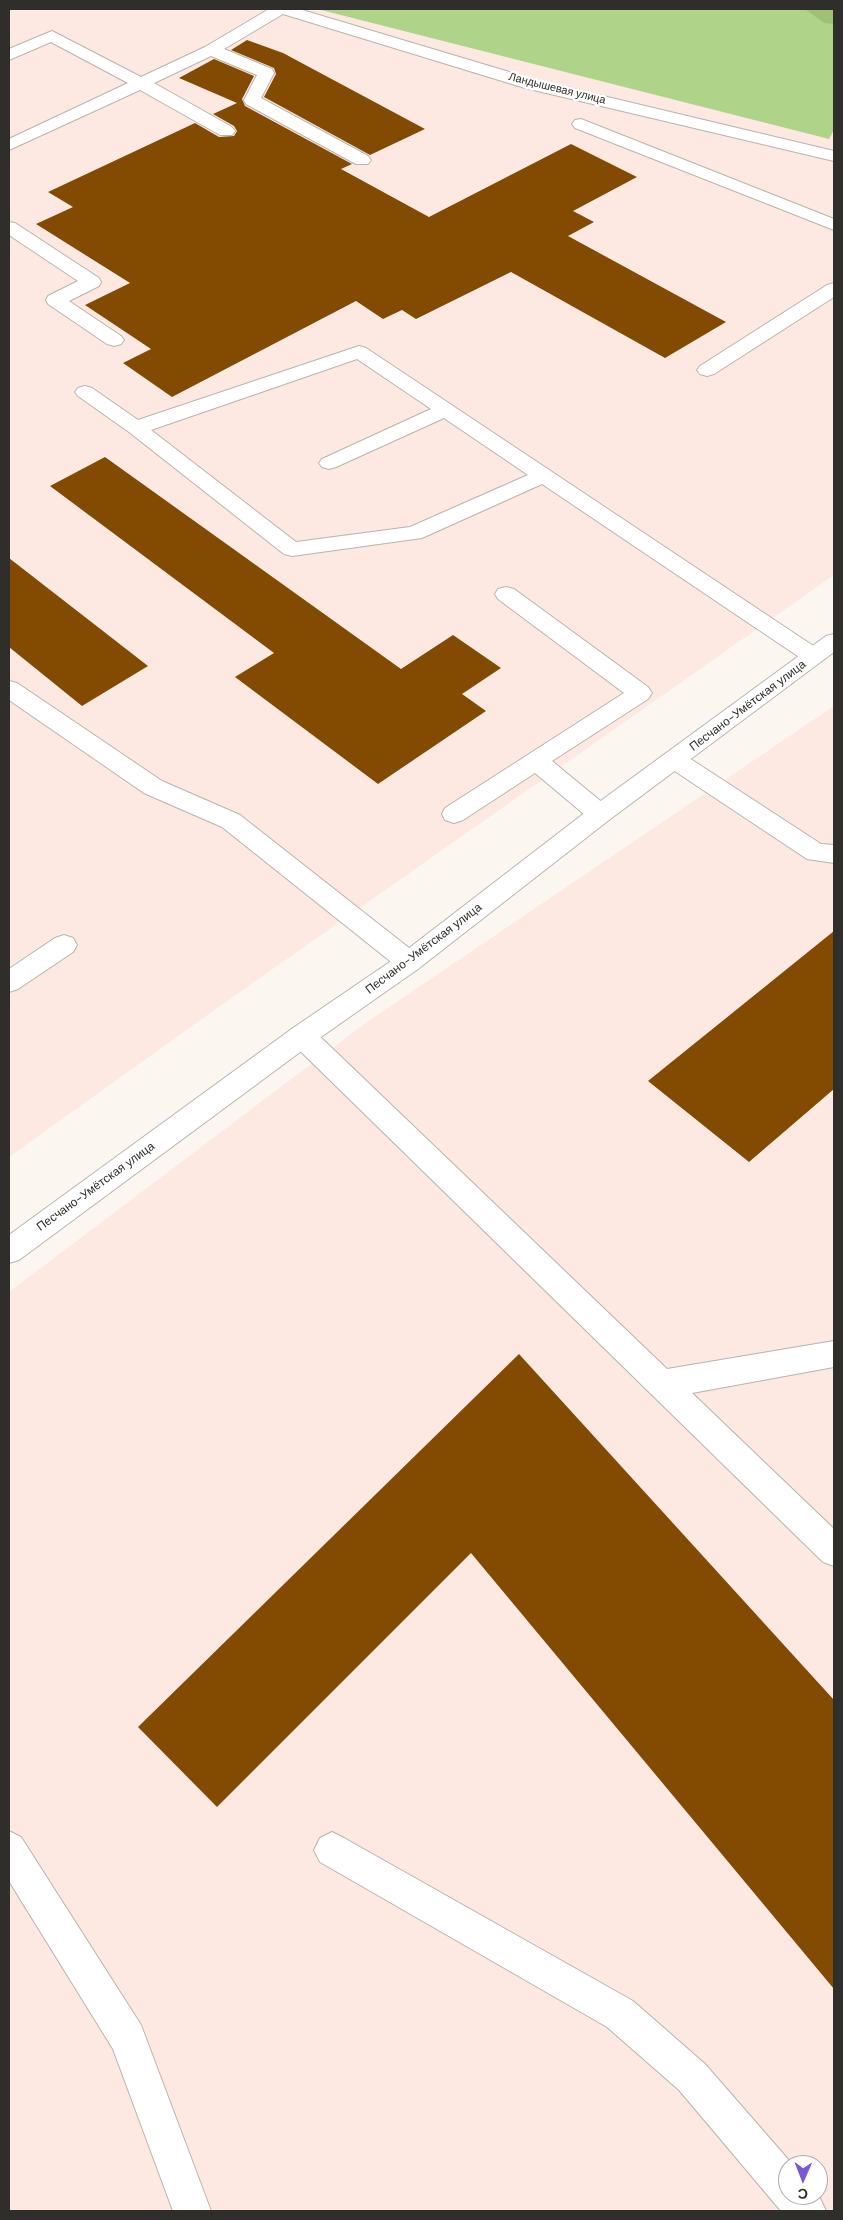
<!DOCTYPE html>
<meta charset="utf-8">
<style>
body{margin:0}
#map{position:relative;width:843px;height:2220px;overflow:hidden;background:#fbf7f0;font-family:"DM Sans",sans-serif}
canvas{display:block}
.frame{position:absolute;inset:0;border:10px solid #302e2b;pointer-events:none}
.north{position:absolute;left:778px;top:2155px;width:50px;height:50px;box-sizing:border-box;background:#fff;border:1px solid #acabaa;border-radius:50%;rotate:181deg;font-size:14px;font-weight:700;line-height:20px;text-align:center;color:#302e2b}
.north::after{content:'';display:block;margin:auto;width:18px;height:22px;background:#7859d3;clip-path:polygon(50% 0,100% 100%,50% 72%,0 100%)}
</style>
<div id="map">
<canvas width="843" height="2220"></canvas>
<div class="frame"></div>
<div class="north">С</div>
</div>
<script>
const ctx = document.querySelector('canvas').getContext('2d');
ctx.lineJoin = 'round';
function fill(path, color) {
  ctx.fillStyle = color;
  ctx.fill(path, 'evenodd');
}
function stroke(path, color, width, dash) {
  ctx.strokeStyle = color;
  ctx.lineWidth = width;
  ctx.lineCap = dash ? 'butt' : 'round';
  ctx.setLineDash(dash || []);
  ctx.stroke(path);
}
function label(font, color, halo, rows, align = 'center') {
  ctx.font = font + ' "DM Sans",sans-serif';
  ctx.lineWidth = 5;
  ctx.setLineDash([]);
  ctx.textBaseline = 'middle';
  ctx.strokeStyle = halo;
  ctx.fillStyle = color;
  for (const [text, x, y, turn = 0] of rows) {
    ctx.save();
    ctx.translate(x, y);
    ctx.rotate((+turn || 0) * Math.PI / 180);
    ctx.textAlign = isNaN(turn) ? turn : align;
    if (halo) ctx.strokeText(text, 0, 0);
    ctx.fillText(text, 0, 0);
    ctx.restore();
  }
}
const industrial = new Path2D(`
 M9 9H317L829 139 834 130V575L210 1013 9 1157Z
 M834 706V2211H9V1292L367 1022ZM788 2165H818V2195H788Z`);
const green = new Path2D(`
 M317 9H834V130L829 139Z`);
const forest = new Path2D(`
 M805 9H834V24L824 23Z`);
const building = new Path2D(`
 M247 40 283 53 425 129 370 155 264 97 276 74 274 68 231 50Z
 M214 59 254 76 242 99 245 106 352 164 341 169 429 217 571 144 637 177 573 211 594 222 568 236 726 322 665 358 511 272 416 319 402 310 383 319 356 301 172 397 123 363 151 349 85 305 130 283 36 224 73 207 48 192 195 123 219 137 234 136 237 131 234 126 213 114 237 103 179 78Z
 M105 457 401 669 453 635 501 668 462 694 486 711 378 784 235 677 274 653 50 486Z
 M9 558 148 666 82 706 9 647Z
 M834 931V1089L749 1162 648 1081Z
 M519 1354 834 1700V1989L471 1553 217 1807 138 1727Z`);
const minor = new Path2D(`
 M269 9H299L536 80 834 151V161L525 88 283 14 224 49 272 69 274 73 261 98 368 156 371 160 368 164H356L246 104 244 100 257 75 211 56 154 83 232 127 235 131 232 135H220L140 90 9 150V139L128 83 51 42 9 60V49L52 31 141 77 205 47Z
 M581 119 834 219V230L575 128 572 124 575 120Z
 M9 222 15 223 99 278 101 282 99 286 69 301 121 336 124 340 121 344 114 346 107 344 48 304 46 300 48 296 78 281 9 235Z
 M834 283V297L714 374 707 376 700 374 697 370 700 366 827 285Z
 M359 346 366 348 821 651 824 656 821 661 813 664 805 661 542 484 422 538 292 556 284 554 129 432 78 396 75 392 78 388 85 386 92 388 138 420ZM357 359 431 409 322 459 319 463 322 467 329 469 336 467 444 418 528 475 410 527 296 542 151 430Z
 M506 587 514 589 648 687 652 693 648 699 552 761 609 808 612 814 609 820 600 823 591 820 535 773 463 820 454 823 445 820 442 814 445 808 624 693 498 599 495 594 498 589Z
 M9 681 17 683 162 781 240 815 418 955 422 962 418 969 409 972 400 969 222 827 144 793 9 700Z
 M675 752 683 754 821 844 834 845V863L807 859 667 766 663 760 667 754Z
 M64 935 73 938 77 945 73 952 18 989 9 992V969L55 938Z
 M302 1025 311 1028 667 1369 834 1341V1367L692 1393 834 1529V1566L823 1562 293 1044 289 1036 293 1028Z
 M9 1831 21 1837 141 2025 211 2211H173L113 2049 9 1881Z
 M332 1832 344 1838 633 2001 705 2064 793 2165H788V2195L818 2194 826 2211H781L679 2090 607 2027 320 1862 314 1850 320 1838Z`);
const major = new Path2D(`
 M834 634V652L609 820 418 969 311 1044 19 1260 9 1263V1235L293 1028 400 955 591 808 826 636Z`);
const farStreetnames = [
 ["Ландышевая улица",557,89,14]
];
const streetNames = [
 ["Песчано-Умётская улица",748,706,-37],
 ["Песчано-Умётская улица",424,949,-37],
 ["Песчано-Умётская улица",96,1187,-36]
];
fill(industrial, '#fde8e2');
fill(green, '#afd388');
fill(forest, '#9ec177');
fill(building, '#834b02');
stroke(minor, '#b8b4ae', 2);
stroke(major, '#b8b4ae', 2);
fill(minor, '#fff');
fill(major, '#fff');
label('11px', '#302e2b', '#fff', farStreetnames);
label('12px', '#302e2b', '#fff', streetNames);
</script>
